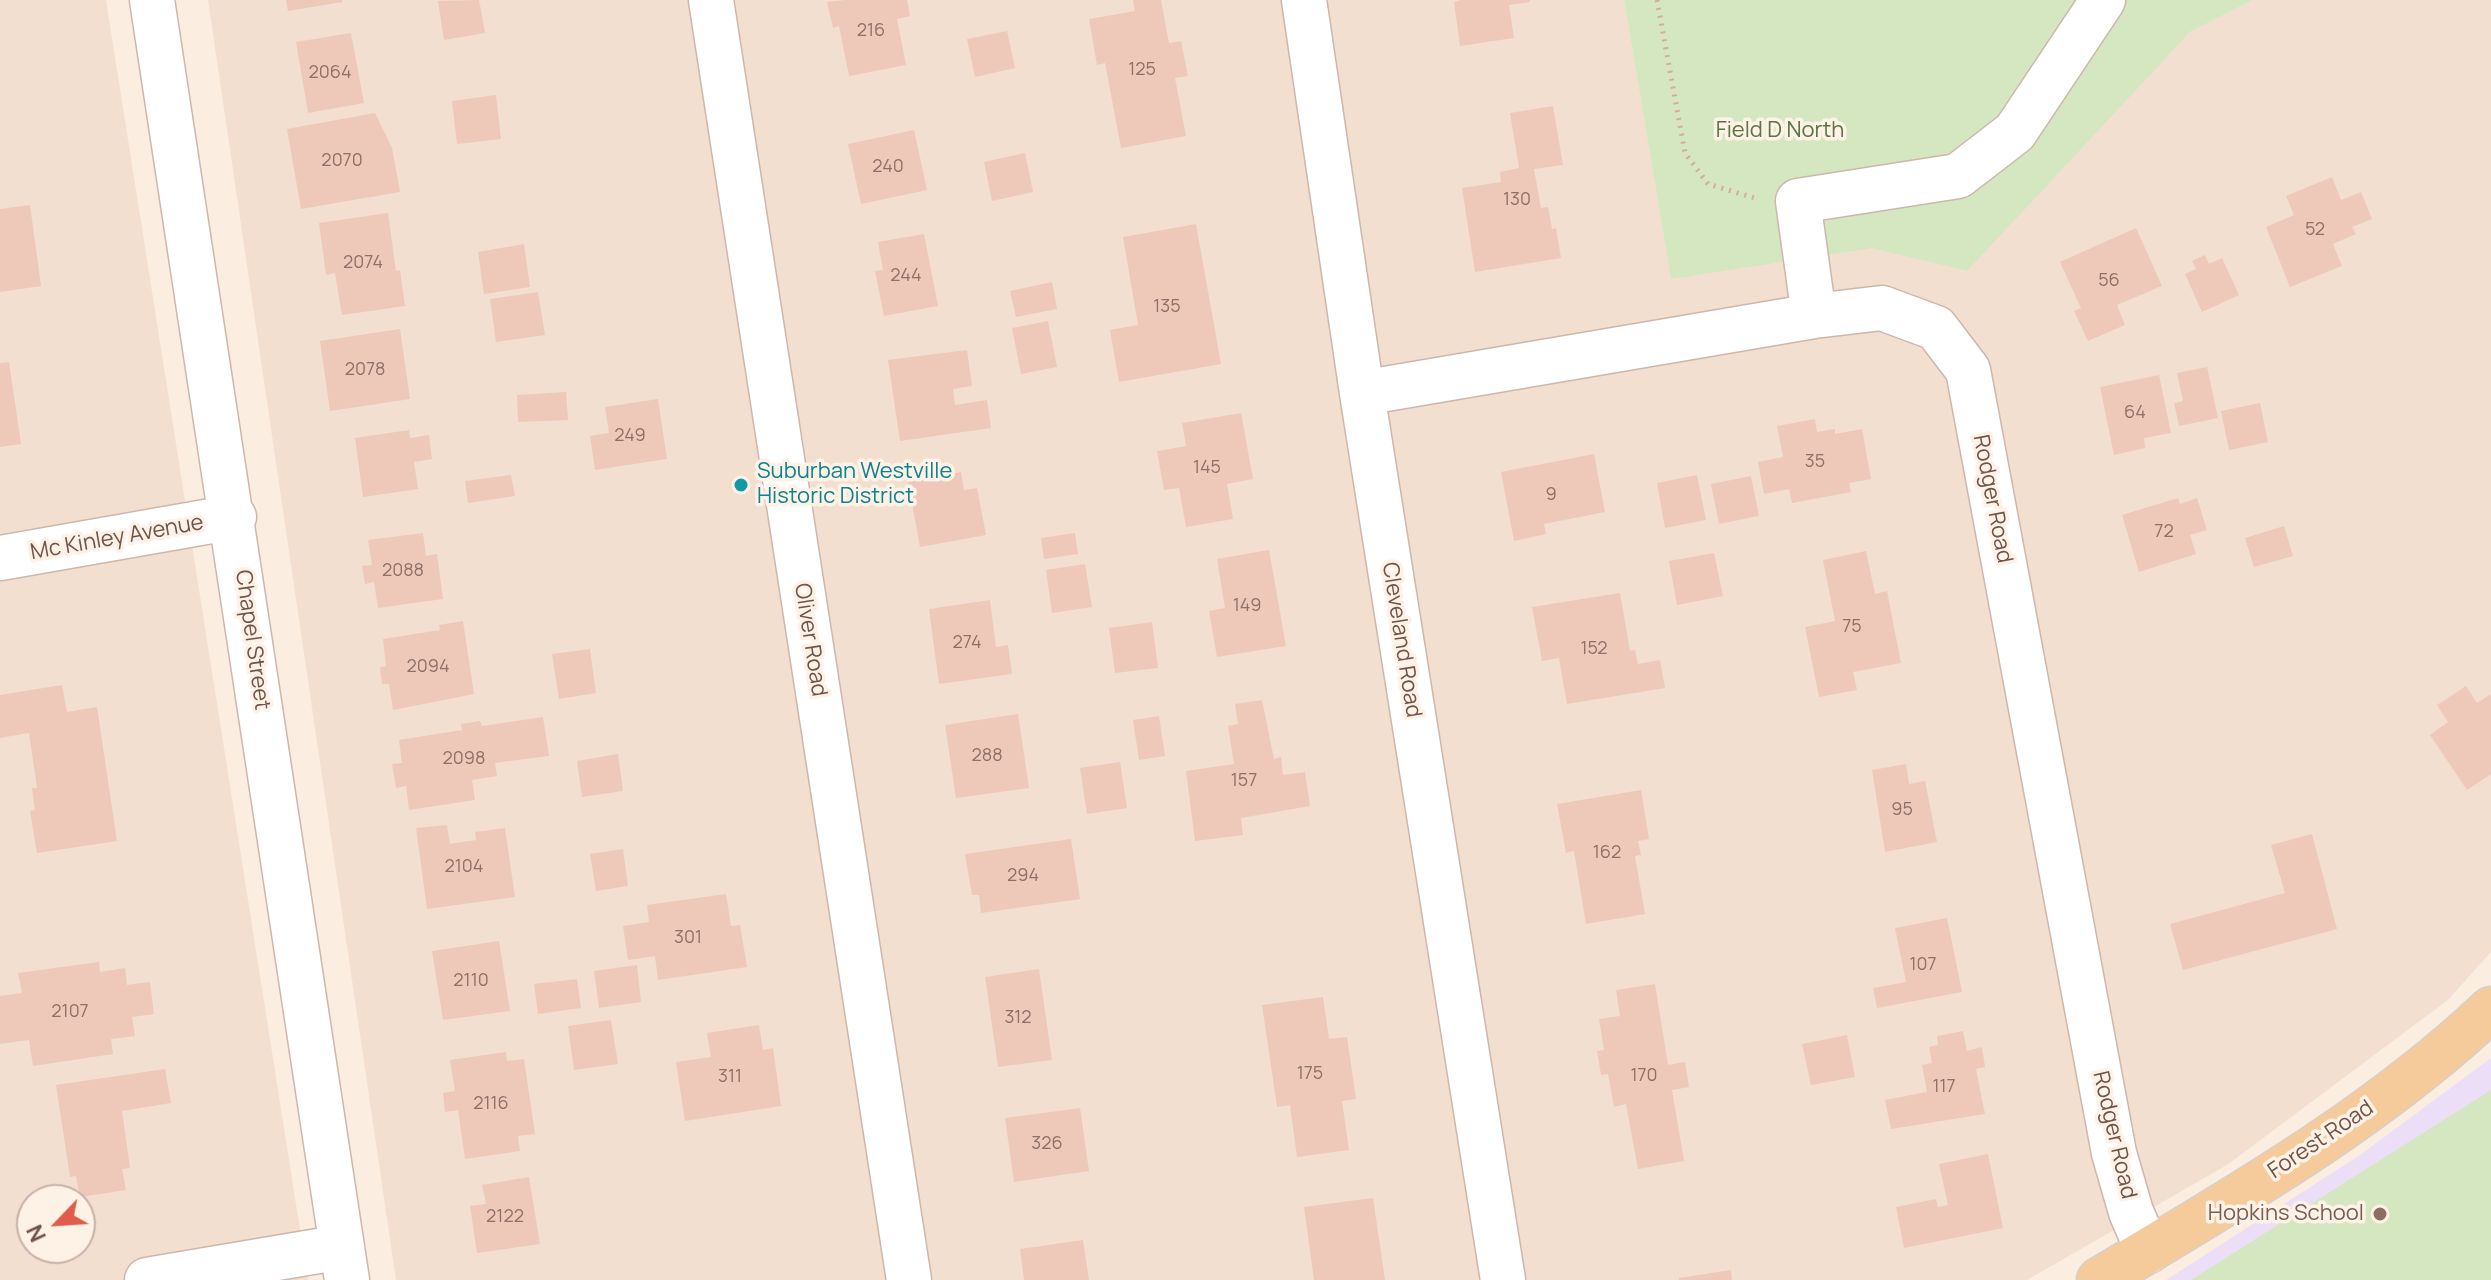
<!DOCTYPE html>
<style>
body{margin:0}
#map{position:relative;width:2491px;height:1280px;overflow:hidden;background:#fbeee1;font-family:Manrope,sans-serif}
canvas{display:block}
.north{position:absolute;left:16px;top:1184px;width:80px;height:80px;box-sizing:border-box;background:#fef2e7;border:2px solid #c5b2a8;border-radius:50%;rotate:245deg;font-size:22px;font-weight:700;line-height:32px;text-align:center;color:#70534a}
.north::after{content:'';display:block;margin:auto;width:28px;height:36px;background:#df5d4c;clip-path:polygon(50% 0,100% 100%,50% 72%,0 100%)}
</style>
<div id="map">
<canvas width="2491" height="1280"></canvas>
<div class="north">N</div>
</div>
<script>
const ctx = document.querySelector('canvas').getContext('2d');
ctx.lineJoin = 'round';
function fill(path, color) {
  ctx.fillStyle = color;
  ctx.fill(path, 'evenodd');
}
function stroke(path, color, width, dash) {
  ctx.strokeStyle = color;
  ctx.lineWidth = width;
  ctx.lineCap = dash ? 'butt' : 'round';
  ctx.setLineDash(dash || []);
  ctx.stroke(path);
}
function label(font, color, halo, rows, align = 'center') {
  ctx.font = font + ' Manrope,sans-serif';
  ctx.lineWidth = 7;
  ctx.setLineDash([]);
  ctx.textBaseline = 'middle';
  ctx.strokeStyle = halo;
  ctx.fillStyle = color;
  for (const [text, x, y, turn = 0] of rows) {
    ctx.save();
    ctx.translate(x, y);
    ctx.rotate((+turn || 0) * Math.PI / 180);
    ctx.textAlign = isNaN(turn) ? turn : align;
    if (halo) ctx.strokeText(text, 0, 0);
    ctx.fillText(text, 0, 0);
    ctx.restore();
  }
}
const residential = new Path2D(`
 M0 0H106L308 1280H0ZM32 1200H80V1248H32Z
 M208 0H1624L1671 278 2064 158 2190 32 2253 0H2491V952L2448 1000 2227 1165 2027 1280H396Z`);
const education = new Path2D(`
 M2491 1058V1280H2166L2360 1155Z`);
const green = new Path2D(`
 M1624 0H2253L2190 32 1967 271 1872 248 1671 279Z
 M2491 1090V1280H2191Z`);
const building = new Path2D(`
 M286 0H342V2L288 11Z
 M479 0 485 33 444 40 438 1Z
 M845 0H907L910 16 897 19 906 65 849 76 839 26 833 28 827 2Z
 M1133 0H1161L1169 43 1181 41 1188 76 1175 78 1186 136 1121 148 1105 63 1097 65 1089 19 1135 11Z
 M1461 0H1530V2L1509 5 1514 38 1460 46 1454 2Z
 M1007 31 1015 68 975 77 967 39Z
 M351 33 364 103 308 113 296 42Z
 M496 95 501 139 457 144 452 101Z
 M1553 106 1563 165 1534 169 1541 208 1548 207 1552 229 1556 228 1561 258 1475 272 1462 188 1501 182 1500 172 1519 168 1510 113Z
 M375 113 392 148 400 192 301 209 287 129Z
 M914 130 927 190 861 204 848 144Z
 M1025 153 1033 192 992 201 984 162Z
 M2332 177 2341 200 2361 192 2372 219 2352 227 2356 234 2333 244 2342 266 2290 287 2266 227 2294 215 2286 196Z
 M30 205 41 286 0 292V209Z
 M388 213 396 271 400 270 405 306 342 315 335 273 326 275 319 223Z
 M1196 224 1221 364 1119 382 1110 330 1138 325 1123 237Z
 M2136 228 2162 286 2117 305 2125 325 2088 341 2074 311 2081 308 2060 262Z
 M924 234 938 306 884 316 875 271 883 270 878 242Z
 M524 244 530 287 484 294 478 252Z
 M2205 255 2209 264 2222 258 2239 295 2202 312 2185 274 2196 269 2192 261Z
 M1052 282 1057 309 1016 317 1010 291Z
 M538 292 545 335 496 342 490 299Z
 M1048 321 1057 367 1021 374 1012 328Z
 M400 329 410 399 330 411 320 341Z
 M967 350 972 386 953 389 955 405 987 400 991 428 900 441 888 360Z
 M9 362 21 444 0 447V363Z
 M2207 367 2218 418 2179 426 2174 403 2183 401 2177 373Z
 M2159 375 2171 433 2144 438 2145 448 2114 455 2100 387Z
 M566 392 568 420 518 422 517 395Z
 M658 399 667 459 595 470 590 436 609 433 605 407Z
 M2260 403 2268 442 2229 450 2221 411Z
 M1241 413 1253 479 1227 484 1233 519 1186 527 1179 488 1164 490 1157 451 1186 446 1182 423Z
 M1815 419 1817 432 1835 429V434L1862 429 1871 479 1849 483 1851 492 1792 503 1789 489 1764 494 1758 462 1783 457 1777 426Z
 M409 430 410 438 429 435 432 459 414 462 418 489 363 497 355 438Z
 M1594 454 1605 512 1544 524 1546 534 1514 541 1501 472Z
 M961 472 964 490 977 488 986 535 920 547 908 482Z
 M511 475 515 496 468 503 465 481Z
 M1697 475 1706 520 1665 528 1657 483Z
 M1751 476 1759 516 1719 524 1711 484Z
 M2178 498 2180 504 2197 498 2207 530 2190 535 2196 554 2139 572 2122 515Z
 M2284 526 2293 556 2254 567 2245 538Z
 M423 533 426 556 437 554 443 599 378 608 374 582 365 584 362 566 372 565 368 540Z
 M1075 533 1078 554 1044 559 1041 538Z
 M1269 550 1286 646 1217 657 1209 611 1225 608 1217 559Z
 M1866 551 1875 594 1887 591 1901 663 1853 672 1857 690 1819 697 1805 627 1835 621 1823 560Z
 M1714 553 1723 596 1677 605 1669 561Z
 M1085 564 1092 607 1052 613 1046 570Z
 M1620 593 1630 651 1635 650 1638 664 1660 660 1665 688 1567 704 1559 658 1542 661 1532 607Z
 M990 600 996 647 1008 645 1012 674 939 684 929 609Z
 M463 621 474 694 393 710 389 684H382L380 667 386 666 383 639 440 630 439 625Z
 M1152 622 1158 668 1115 673 1109 628Z
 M590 649 596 693 559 699 552 654Z
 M62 685 67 712 97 707 117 841 37 853 30 811 35 810 32 788H37L29 733 0 738V695Z
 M2466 686 2477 703 2491 694V774L2467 790 2430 735 2448 722 2437 705Z
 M1262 700 1274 759 1281 757 1283 775 1305 772 1310 806 1241 818 1243 835 1195 841 1186 771 1234 764 1228 726 1238 724 1235 704Z
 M1018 714 1029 788 956 798 945 725Z
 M1159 716 1165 756 1139 760 1133 720Z
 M543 717 549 756 495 763 497 776 472 780 475 800 409 810 406 786 396 788 392 764 402 763 399 740 462 730 461 724 480 721 482 726Z
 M618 754 623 791 582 797 577 761Z
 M1120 762 1127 808 1087 814 1080 768Z
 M1906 764 1909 784 1925 781 1937 842 1885 852 1872 770Z
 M1641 790 1649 839 1638 841 1641 855 1635 856 1645 914 1586 924 1574 851 1566 853 1557 804Z
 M447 825 450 844 476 840 475 832 505 828 515 897 427 909 416 828Z
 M2312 834 2337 929 2183 970 2170 924 2285 893 2271 845Z
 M1071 839 1080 899 981 913 979 895H972L965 854Z
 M623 849 628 886 596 891 590 854Z
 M726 894 731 926 740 925 747 967 658 980 655 956 628 960 623 926 649 922 647 905Z
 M1947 918 1962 992 1877 1008 1873 988 1906 982 1895 928Z
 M499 941 510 1011 443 1020 432 951Z
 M99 962 100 972 125 968 127 985 150 982 154 1014 132 1017 135 1036 111 1039 113 1054 33 1066 29 1040 0 1044V996L22 993 18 973Z
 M637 965 641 1002 599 1008 594 971Z
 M1039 969 1052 1060 998 1067 985 977Z
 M577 979 581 1008 538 1014 534 984Z
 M1655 984 1668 1065 1685 1062 1689 1087 1672 1090 1684 1161 1638 1169 1626 1104 1614 1107 1608 1074 1601 1075 1597 1051 1604 1050 1599 1019 1620 1016 1616 990Z
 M1323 997 1329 1039 1347 1037 1356 1099 1342 1101 1349 1150 1297 1157 1290 1105 1277 1107 1262 1005Z
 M611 1020 618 1064 574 1070 568 1026Z
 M759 1025 763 1050 773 1048 781 1106 685 1121 676 1062 711 1057 707 1033Z
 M1963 1031 1967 1051 1982 1047 1985 1067 1976 1069 1985 1114 1891 1129 1885 1100 1927 1092 1922 1065 1932 1063 1929 1047 1938 1045 1937 1036Z
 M1847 1035 1855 1077 1811 1085 1802 1044Z
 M506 1052 507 1061 524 1059 535 1134 518 1136 520 1151 465 1159 458 1110 445 1112 443 1093 455 1091 450 1060Z
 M165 1069 171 1103 122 1111 130 1168 122 1169 126 1190 80 1197 76 1176 70 1177 56 1085Z
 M1080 1108 1089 1171 1014 1182 1005 1118Z
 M1988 1154 2003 1228 1904 1248 1896 1207 1936 1199 1938 1207 1948 1205 1939 1164Z
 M529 1177 540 1244 477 1253 470 1206 486 1204 482 1185Z
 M1373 1198 1385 1280H1314L1304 1207Z
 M1083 1240 1089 1280H1024L1020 1249Z
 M1731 1270 1732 1280H1679V1278Z`);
const path = new Path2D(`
 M1657 0 1685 153 1708 184 1755 198`);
const minor = new Path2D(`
 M152 0 347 1280
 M711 0 909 1280
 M1304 0 1362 393 1503 1280
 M1814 316 1798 201 1958 176 2015 132 2103 0
 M1362 393 1814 316 1882 308 1936 328 1968 370 2114 1153 2131 1212 2148 1251
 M0 558 234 517
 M147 1280 342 1247`);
const major = new Path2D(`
 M2099 1280C2234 1199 2376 1118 2491 1009`);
const markers = [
 [741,485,8,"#0f9aa8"],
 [2380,1214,8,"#8d6e63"]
];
const numberNames = [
 ["216",871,31],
 ["125",1142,70],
 ["2064",330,73],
 ["2070",342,161],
 ["240",888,167],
 ["130",1517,200],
 ["52",2315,230],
 ["2074",363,263],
 ["244",906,276],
 ["56",2109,281],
 ["135",1167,307],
 ["2078",365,370],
 ["64",2135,413],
 ["249",630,436],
 ["35",1815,462],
 ["145",1207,468],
 ["9",1551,495],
 ["72",2164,532],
 ["2088",403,571],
 ["149",1247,606],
 ["75",1852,627],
 ["274",967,643],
 ["152",1594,649],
 ["2094",428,667],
 ["288",987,756],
 ["2098",464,759],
 ["157",1244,781],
 ["95",1902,810],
 ["162",1607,853],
 ["2104",464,867],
 ["294",1023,876],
 ["301",688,938],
 ["107",1923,965],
 ["2110",471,981],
 ["2107",70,1012],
 ["312",1018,1018],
 ["175",1310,1074],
 ["170",1644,1076],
 ["311",730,1077],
 ["117",1944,1087],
 ["2116",491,1104],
 ["326",1047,1144],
 ["2122",505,1217]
];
const parkNames = [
 ["Field D North",1780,131]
];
const cultureNames = [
 ["Suburban Westville",757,472],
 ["Historic District",757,497]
];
const streetNames = [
 ["Rodger Road",1992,499,79],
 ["Mc Kinley Avenue",117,538,-10],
 ["Chapel Street",252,640,82],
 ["Oliver Road",810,640,81],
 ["Cleveland Road",1401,640,81],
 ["Rodger Road",2114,1135,77],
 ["Forest Road",2321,1140,-34]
];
const educationNames = [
 ["Hopkins School",2364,1214]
];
fill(residential, '#f2dfd0');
fill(education, '#ebdef6');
fill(green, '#d4e7c1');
fill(building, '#eec9ba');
stroke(minor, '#cdb7ac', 47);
stroke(major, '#d7cfcc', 47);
stroke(path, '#d3ad9e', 5, [2, 6]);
stroke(minor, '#fff', 44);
stroke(major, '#f6cb9c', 44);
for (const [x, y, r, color] of markers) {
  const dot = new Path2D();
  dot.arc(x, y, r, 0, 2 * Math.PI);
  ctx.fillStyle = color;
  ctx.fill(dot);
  stroke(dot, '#fef2e7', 3);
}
label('18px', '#907066', null, numberNames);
label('22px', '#577642', '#fef2e7', parkNames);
label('22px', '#0d838f', '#fef2e7', cultureNames, 'left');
label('22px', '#70534a', '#fef2e7', streetNames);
label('22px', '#785e54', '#fef2e7', educationNames, 'right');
</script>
